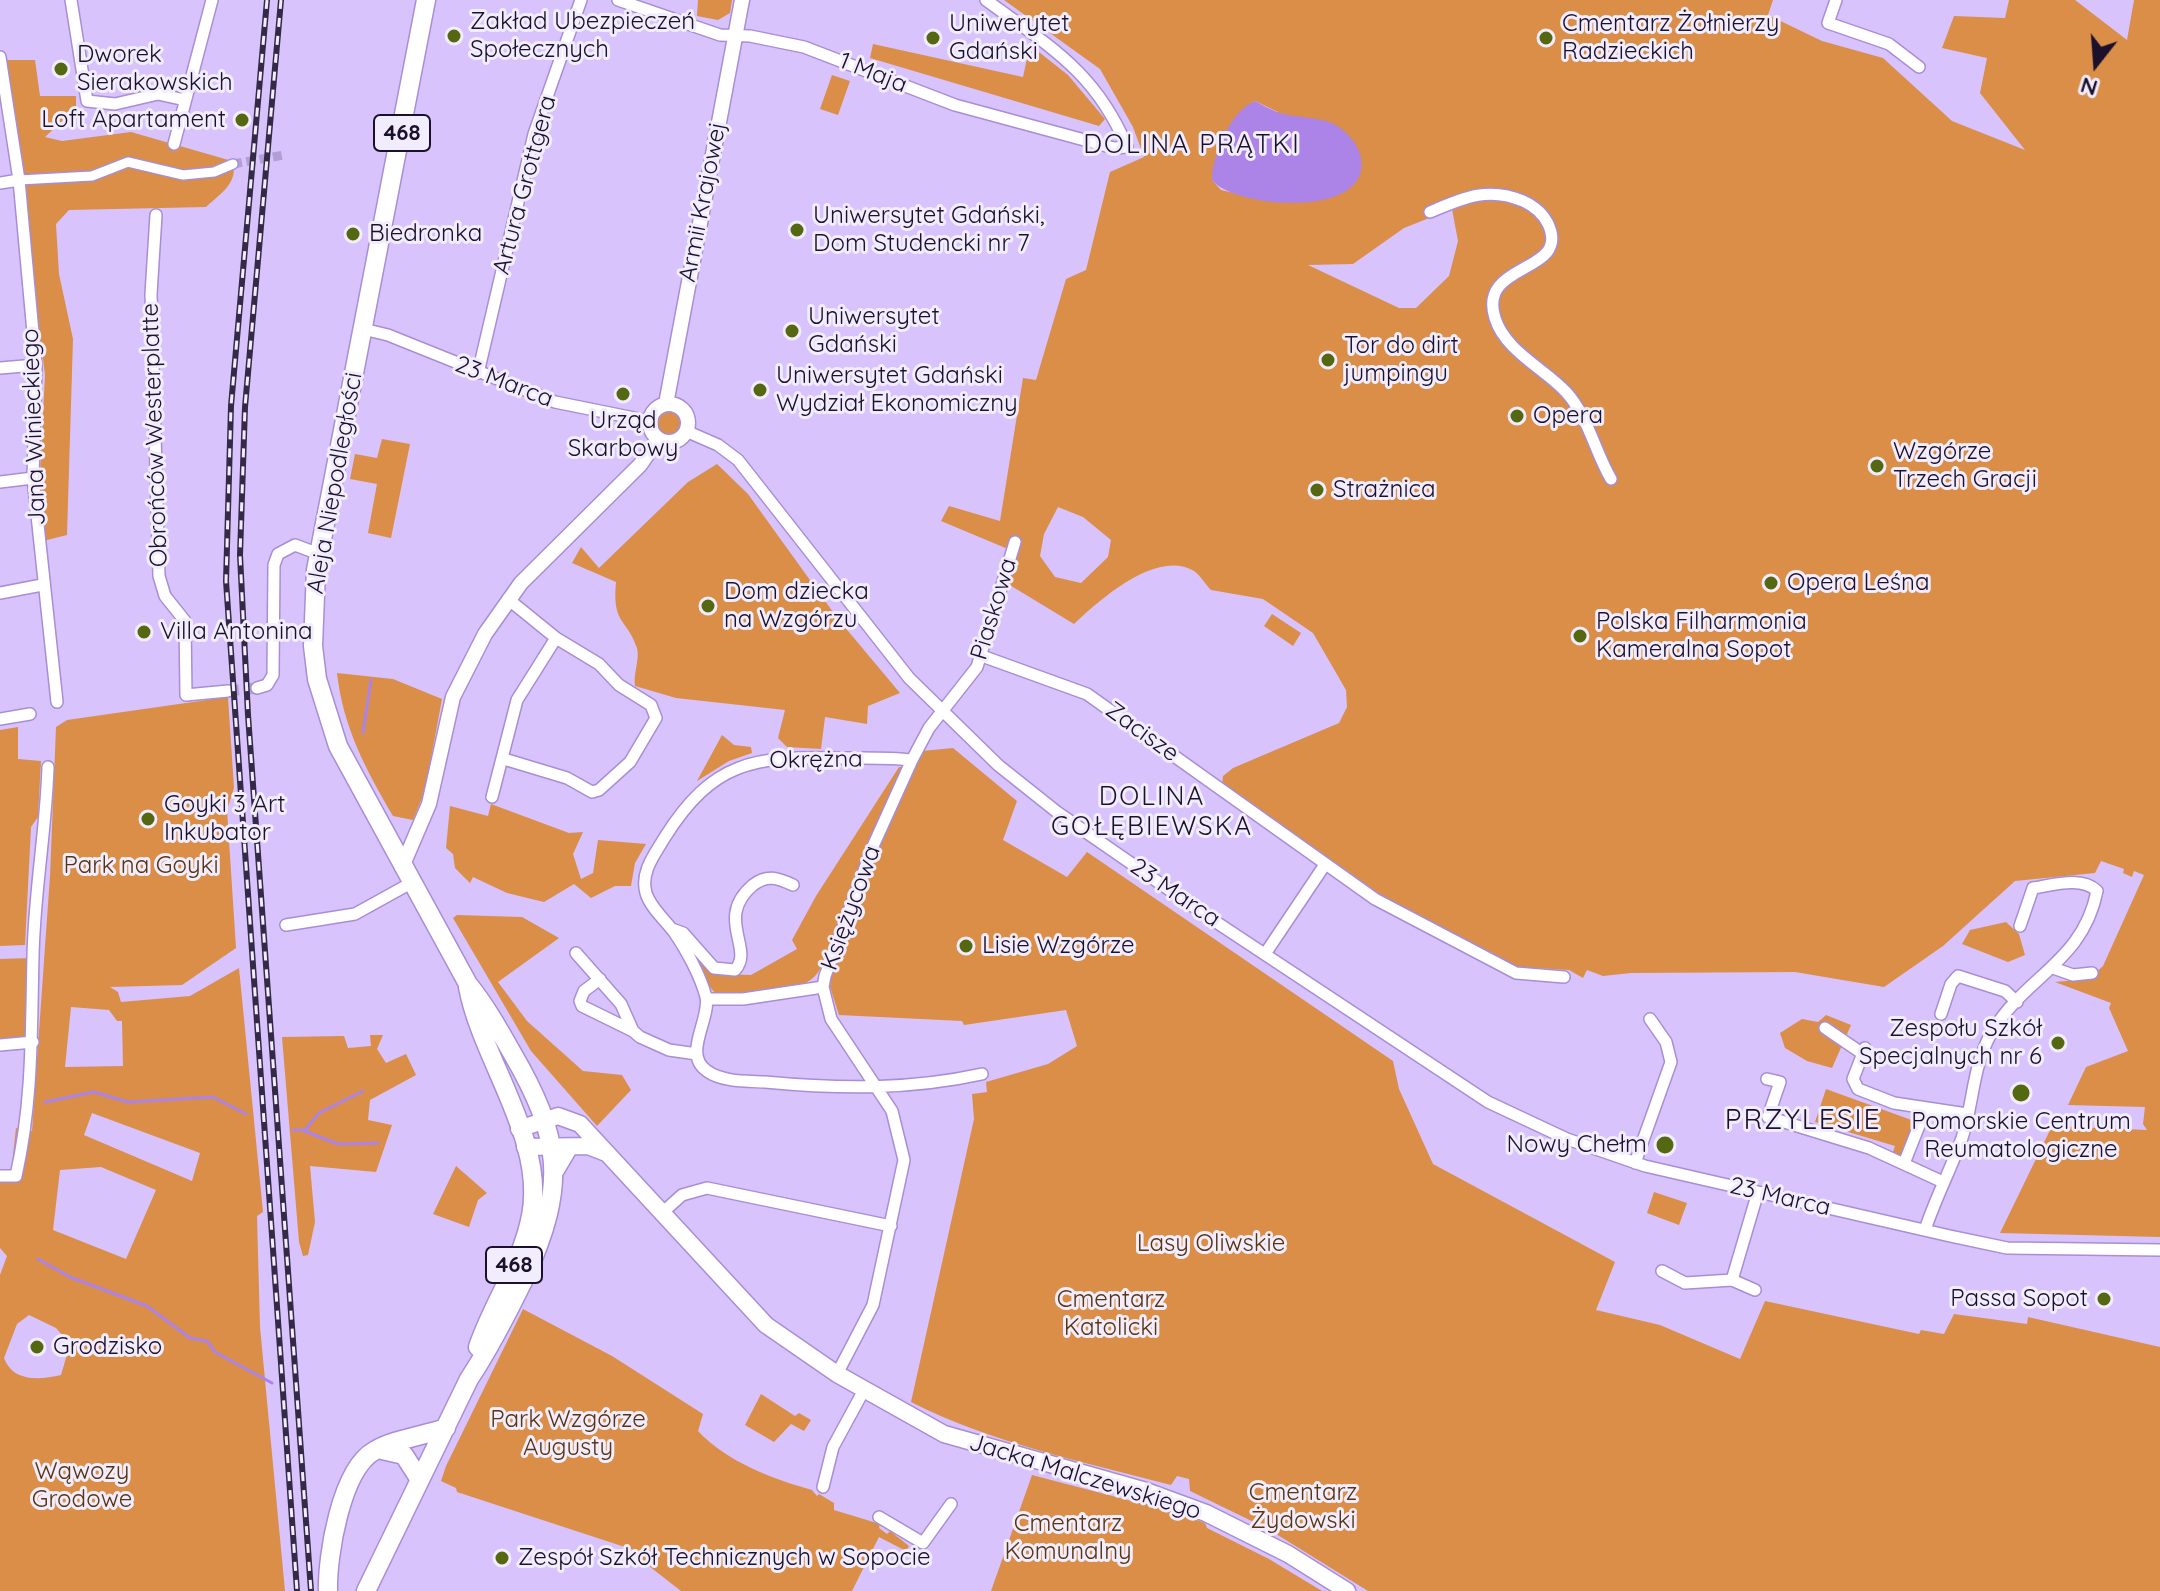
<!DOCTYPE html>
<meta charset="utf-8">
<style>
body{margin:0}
#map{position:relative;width:2160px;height:1591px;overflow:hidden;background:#d8c3fd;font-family:Quicksand,sans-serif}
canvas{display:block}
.north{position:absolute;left:2056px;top:24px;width:80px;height:80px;-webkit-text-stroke:6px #f2edfc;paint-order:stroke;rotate:197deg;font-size:22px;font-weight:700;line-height:32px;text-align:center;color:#1c112c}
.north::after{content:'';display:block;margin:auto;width:28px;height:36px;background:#1c112c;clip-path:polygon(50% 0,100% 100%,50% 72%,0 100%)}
</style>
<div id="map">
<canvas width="2160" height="1591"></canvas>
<div class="north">N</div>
</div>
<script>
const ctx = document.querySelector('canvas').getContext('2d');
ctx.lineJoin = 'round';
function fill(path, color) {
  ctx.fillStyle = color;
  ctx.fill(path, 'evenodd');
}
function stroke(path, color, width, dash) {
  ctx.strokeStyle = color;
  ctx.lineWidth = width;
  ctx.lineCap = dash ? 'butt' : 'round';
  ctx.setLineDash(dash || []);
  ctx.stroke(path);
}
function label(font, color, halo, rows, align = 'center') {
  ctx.font = font + ' Quicksand,sans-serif';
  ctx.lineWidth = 6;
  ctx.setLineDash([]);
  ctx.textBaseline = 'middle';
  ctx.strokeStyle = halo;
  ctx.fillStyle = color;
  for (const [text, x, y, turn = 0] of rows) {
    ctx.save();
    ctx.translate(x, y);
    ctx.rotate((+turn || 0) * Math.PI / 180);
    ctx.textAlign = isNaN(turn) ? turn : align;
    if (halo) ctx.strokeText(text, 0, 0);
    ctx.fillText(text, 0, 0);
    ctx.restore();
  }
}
const green = new Path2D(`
 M698 0H732L730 13 718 20 697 16Z
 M1004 0H1773L1768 15 1822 41 1883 58 1952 121 2025 150 1980 93 1987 58 1942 48 1954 16 2005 18 2009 0H2075L2127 40 2134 0H2160V1237L2000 1233 2052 1126 2147 1130 2143 1124 2145 1107 2068 1105 2086 1067 2128 1051 2109 1008 2111 1003 2055 982 2089 979 2103 966 2144 875 2134 871 2132 877 2123 873 2124 869 2101 861 2095 873 2015 881 1943 946 1884 987 1795 972 1631 973 1603 976 1587 970 1583 978 1569 970 1518 967 1377 896 1222 785 1223 776 1233 768 1339 723 1347 707 1346 690 1313 633 1263 599 1211 590C1206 585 1200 575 1194 571 1156 549 1100 600 1074 624L1008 584 1015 552 941 521 949 506 1000 521 1023 378 1036 380 1066 279 1086 270 1110 172 1144 157 1133 127 1100 69ZM1255 101 1278 112 1275 202 1221 190 1212 180C1218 151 1227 116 1255 101ZM1452 209 1458 241 1449 276 1416 308H1399L1308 265 1353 264 1404 228ZM1058 507 1083 517 1111 540 1108 557 1081 583 1055 577 1040 556 1044 534Z
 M873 44 1023 77 1030 45 1068 75 1105 119 1099 126 870 58Z
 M4 60H35L40 96H76V108L45 137 62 141 131 132 232 161C240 182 220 194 206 207L69 210 56 224 59 274 73 339 67 535 43 541 40 473 45 375Z
 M832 75 850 81 838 115 820 109Z
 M657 425a13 13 0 1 1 26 0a13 13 0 1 1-26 0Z
 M382 439 410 444 391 538 368 533 377 484 350 479 355 454 377 458Z
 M717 464 748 494 838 619 900 693 868 706 867 724 825 717 821 749 787 747 778 738 785 710 676 698 635 686C633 674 640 659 637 648 627 618 612 625 616 582L572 563 581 547 599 568 688 482Z
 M1272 614 1301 633 1293 646 1264 626Z
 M337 673 393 679 442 699 425 791 413 820 393 816C366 770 343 727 337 673Z
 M228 697 234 788 227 810 236 948 182 985 110 987 118 992 121 1002 190 996 239 968 263 1212 257 1216 260 1327 285 1591H0V1275L7 1256 0 1248V1182H10L16 1128 32 1131 50 876 56 727 67 720ZM71 1007 109 1010 117 1021H122L123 1066 65 1067ZM92 1113 200 1153 192 1181 84 1135ZM101 1167 156 1190 126 1259 53 1230 60 1170ZM29 1315 56 1328 70 1344 61 1375C39 1380 13 1382 4 1358L17 1324Z
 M18 727V759L41 761 38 817 31 827 25 945 0 946V730Z
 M722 735 734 745 751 747 752 753 729 761 697 781Z
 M953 748 1017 801 1003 840 1067 877 1087 852 1393 1061 1399 1089 1433 1164 1615 1262 1596 1310 1660 1325 1740 1359 1765 1301 1919 1334 1921 1330 1944 1334 1954 1314 2027 1324 2028 1317 2160 1347V1591H1368L1268 1529 1190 1491 1189 1479 1177 1476 1171 1485C1083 1462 992 1443 911 1402L974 1119 972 1094 987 1092 986 1082 1048 1064 1077 1046 1066 1010 964 1025 962 1021 839 1015 830 987 832 971 875 853 922 751Z
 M899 767H903L830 950C826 959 821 970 814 977 796 995 739 997 715 993L702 977 694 952 715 974 751 975 797 949 792 940 816 896Z
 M491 804 569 833 583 832 573 854 581 879 593 873 598 840 646 844 635 863 631 886H615L591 898 574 884 544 902 507 893 473 877 470 883 455 868 453 854 446 848 450 806 488 816Z
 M457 915 522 917 559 938 498 982 527 1021 583 1071 622 1075 631 1090 597 1126 531 1051 453 918Z
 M2006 922 2019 934 2025 955 2008 962 1962 944 1970 930Z
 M31 958 26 1040 0 1042V959Z
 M1826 1015 1851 1025 1832 1068 1807 1061 1785 1048 1780 1033 1802 1019 1818 1022Z
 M370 1035H383L377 1049 386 1063 406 1054 416 1075 370 1100 368 1120 392 1125 376 1172 310 1166 315 1222 308 1255 303 1256 299 1242 282 1037 344 1036 348 1048 371 1046Z
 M1826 1089 1917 1122 1915 1129 1911 1128 1904 1155H1892L1895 1146 1815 1122Z
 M456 1166 487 1193 478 1200 469 1227 433 1214Z
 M1654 1192 1687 1203 1679 1225 1647 1213Z
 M523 1309 612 1356 703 1414 698 1431C727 1462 773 1479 812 1490L817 1496 819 1494 834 1503V1510L880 1524 879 1528 887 1534 890 1531 909 1546 906 1551 879 1537 852 1591H681L636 1556 637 1551 457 1492 456 1488 441 1481 446 1466Z
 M761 1394 795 1416 799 1413 811 1420 804 1431 791 1424 774 1442 745 1425Z
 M1032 1475 1139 1503 1140 1499 1205 1523 1207 1528 1269 1559 1322 1591H991Z`);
const water = new Path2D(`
 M1255 101C1262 105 1270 109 1277 112 1294 118 1315 116 1332 123 1344 129 1356 141 1360 154 1378 219 1236 210 1212 180 1212 155 1230 111 1255 101Z`);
const stream = new Path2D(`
 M363 733 371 680
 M45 1102 94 1092 128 1102 213 1097 246 1114
 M293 1130H302L338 1144 378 1143
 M305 1130 319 1113 363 1091
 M38 1259 70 1277 147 1306 190 1338 207 1341 215 1352 272 1383`);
const pedestrianTunnel = new Path2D(`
 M233 164 284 155`);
const minorTunnel = new Path2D(`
 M228 691 257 688`);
const pedestrian = new Path2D(`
 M19 180 92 176 128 162 183 175 214 172 233 164`);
const minor = new Path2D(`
 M71 0 87 101 115 104 158 94 185 100
 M618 0 720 35 750 36 804 47 955 105 1114 148 1127 147C1096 72 1049 46 986 0
 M1836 0 1828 23 1889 44 1919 67
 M0 57 19 180 36 365 33 478 57 702
 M174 144 212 0
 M0 183 19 180
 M1430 212C1463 198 1488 186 1523 201 1534 206 1544 214 1549 226 1569 274 1477 262 1495 318 1505 351 1545 369 1566 392 1588 416 1595 452 1611 479
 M156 215 151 294 159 576 165 596 185 621 186 695 228 691
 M363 329 388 335 555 402 649 421
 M0 368 36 365
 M478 373 534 134 581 0
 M686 431 718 445 738 460 909 678 998 765 1057 812 1210 918 1488 1102 1567 1139 1645 1166 1950 1236 2007 1248 2160 1250
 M0 482 33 478
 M0 593 42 585
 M982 656 1087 694 1375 899 1516 973 1564 977
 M257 688 267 685 273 675 274 565 278 554 295 545 319 554
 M0 719 30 714
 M504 759 567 778 592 792 599 790 630 762 656 718 651 705 619 685 599 664 556 638 508 599
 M912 760C888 757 863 758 839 758 754 756 713 761 665 837 655 854 640 872 646 893 650 907 665 920 674 932 686 949 701 977 706 997 711 1019 682 1054 707 1071 722 1082 747 1081 765 1082 839 1089 909 1090 982 1074
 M492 797 517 700 556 638
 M286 925 355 914 411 883
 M672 929 683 933 714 968 735 970C755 949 714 918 753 885 767 874 778 878 793 885
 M576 953 621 1004 633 1031 640 1037 669 1050 697 1054
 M1265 954 1324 866
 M2053 968 2073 975 2092 973
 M600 979 584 991 580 1001 582 1006 633 1031
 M707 999H743L823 987
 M1941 1014 1951 984 1958 976 2005 991 2017 1002
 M1825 1028 1863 1054
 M0 1045 33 1042
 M1865 1048 1853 1079 1858 1089 1894 1103 1967 1114
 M1767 1079 1780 1082 1768 1117 1869 1148 1943 1182
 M1905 1161 1926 1108
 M1635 1163 1671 1062 1666 1042 1650 1019
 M0 1176H16C33 1100 31 1034 33 957 34 894 46 831 48 767
 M662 1213 682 1195 707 1188 891 1226
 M1925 1230C1935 1199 1951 1169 1962 1138 1974 1102 1972 1066 1992 1032 2025 976 2083 962 2097 891 2082 876 2053 885 2033 888L2020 926
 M1662 1271 1685 1283 1732 1280
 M1755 1290 1732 1280 1758 1192
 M837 1374 873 1305 904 1160 892 1111 831 1019 823 987 825 976 874 844 912 760 929 728 977 667 1015 542
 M823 1487 833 1447 864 1390
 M879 1517 923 1543 951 1504`);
const tertiary = new Path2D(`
 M650 423a19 19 0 1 1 38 0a19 19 0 1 1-38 0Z
 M666 404 742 0
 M402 867 429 804 453 697 485 634 521 583 640 465 658 439`);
const secondary = new Path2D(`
 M519 1129 558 1116 580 1124 766 1325 837 1374 944 1434 1146 1491 1206 1513 1288 1554 1347 1591
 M525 1147 588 1146 606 1153`);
const primary = new Path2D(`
 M468 987C482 1061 546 1139 531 1216 522 1263 493 1303 478 1347
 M555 1170 568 1148
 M382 1450 404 1455 420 1480
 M328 1591C327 1556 341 1470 374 1451 394 1439 423 1436 446 1428
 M366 1591 469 1379C491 1346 508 1312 525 1277 567 1185 562 1138 511 1051 498 1028 485 1005 468 984L338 746 317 679 313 646 316 570 426 0`);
const rail = new Path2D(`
 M267 0 231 406 226 581 297 1591
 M281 0 245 407 240 555 248 715 311 1591`);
const markers = [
 [454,36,8,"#556711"],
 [933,38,8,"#556711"],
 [1546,38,8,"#556711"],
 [61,69,8,"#556711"],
 [242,120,8,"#556711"],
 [797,230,8,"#556711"],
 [353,234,8,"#556711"],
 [792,331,8,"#556711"],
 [1328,360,8,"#556711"],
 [760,390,8,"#556711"],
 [623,394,8,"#556711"],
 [1517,416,8,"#556711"],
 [1877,466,8,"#556711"],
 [1317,490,8,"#556711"],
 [1771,583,8,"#556711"],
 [708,606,8,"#556711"],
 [144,632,8,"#556711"],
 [1580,636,8,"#556711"],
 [148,819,8,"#556711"],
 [966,946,8,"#556711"],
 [2058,1043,8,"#556711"],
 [2021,1093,10,"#556711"],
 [1665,1145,10,"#556711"],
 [2104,1299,8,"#556711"],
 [37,1347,8,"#556711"],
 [502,1558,8,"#556711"]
];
const shields = [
 [402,133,56],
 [514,1265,56]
];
const shieldNames = [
 ["468",402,133],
 ["468",514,1265]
];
const poiNames = [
 ["Zakład Ubezpieczeń",470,22],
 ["Społecznych",470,50],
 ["Uniwerytet",949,24],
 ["Gdański",949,52],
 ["Cmentarz Żołnierzy",1562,24],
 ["Radzieckich",1562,52],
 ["Dworek",77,55],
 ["Sierakowskich",77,83],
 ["Loft Apartament",226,120,"right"],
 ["Uniwersytet Gdański,",813,216],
 ["Dom Studencki nr 7",813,244],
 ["Biedronka",369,234],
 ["Uniwersytet",808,317],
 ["Gdański",808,345],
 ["Tor do dirt",1344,346],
 ["jumpingu",1344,374],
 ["Uniwersytet Gdański",776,376],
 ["Wydział Ekonomiczny",776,404],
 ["Opera",1533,416],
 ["Urząd",623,421,"center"],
 ["Skarbowy",623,449,"center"],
 ["Wzgórze",1893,452],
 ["Trzech Gracji",1893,480],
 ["Strażnica",1333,490],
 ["Opera Leśna",1787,583],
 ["Dom dziecka",724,592],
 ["na Wzgórzu",724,620],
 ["Polska Filharmonia",1596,622],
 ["Kameralna Sopot",1596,650],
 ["Villa Antonina",160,632],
 ["Goyki 3 Art",164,805],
 ["Inkubator",164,833],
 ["Lisie Wzgórze",982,946],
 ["Zespołu Szkół",2042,1029,"right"],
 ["Specjalnych nr 6",2042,1057,"right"],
 ["Pomorskie Centrum",2021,1122,"center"],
 ["Reumatologiczne",2021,1150,"center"],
 ["Nowy Chełm",1647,1145,"right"],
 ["Passa Sopot",2088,1299,"right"],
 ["Grodzisko",53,1347],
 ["Zespół Szkół Technicznych w Sopocie",518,1558]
];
const streetNames = [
 ["1 Maja",873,73,22],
 ["Artura Grottgera",525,185,-75],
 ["Armii Krajowej",703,202,-79],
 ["23 Marca",504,382,21],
 ["Jana Winieckiego",34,427,-92],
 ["Obrońców Westerplatte",155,435,-92],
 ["Aleja Niepodległości",335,483,-80],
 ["Piaskowa",994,609,-73],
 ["Zacisze",1142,732,36],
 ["Okrężna",816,760,-1],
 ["23 Marca",1175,893,34],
 ["Księżycowa",851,908,-70],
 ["23 Marca",1780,1197,13],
 ["Jacka Malczewskiego",1085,1477,17]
];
const parkNames = [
 ["Park na Goyki",141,866],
 ["Lasy Oliwskie",1211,1244],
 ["Cmentarz",1111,1300],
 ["Katolicki",1111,1328],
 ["Park Wzgórze",568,1420],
 ["Augusty",568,1448],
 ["Wąwozy",82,1472],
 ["Grodowe",82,1500],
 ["Cmentarz",1303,1493],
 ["Żydowski",1303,1521],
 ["Cmentarz",1068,1524],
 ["Komunalny",1068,1552]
];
const neighbourhoodNames = [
 ["DOLINA PRĄTKI",1192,145],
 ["DOLINA",1152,797],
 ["GOŁĘBIEWSKA",1152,827]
];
const quarterNames = [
 ["PRZYLESIE",1803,1121]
];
fill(green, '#da8e48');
fill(water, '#ac83e7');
stroke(stream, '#ac83e7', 3);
stroke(pedestrianTunnel, '#b29fd3', 9, [9, 4.5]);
stroke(minorTunnel, '#b29fd3', 11, [11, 5.5]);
stroke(pedestrian, '#a88ed4', 12);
stroke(minor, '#a88ed4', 14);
stroke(tertiary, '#a88ed4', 17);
stroke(secondary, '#a88ed4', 19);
stroke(primary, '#a88ed4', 21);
stroke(pedestrian, '#fff', 9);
stroke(minor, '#fff', 11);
stroke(tertiary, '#fff', 14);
stroke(secondary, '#fff', 16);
stroke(primary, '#fff', 18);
stroke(rail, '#352948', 6);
stroke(rail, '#f2edfc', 3, [9]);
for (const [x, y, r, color] of markers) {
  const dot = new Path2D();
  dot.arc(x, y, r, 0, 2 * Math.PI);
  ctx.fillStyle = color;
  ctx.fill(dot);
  stroke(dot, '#f2edfc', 3);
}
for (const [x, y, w] of shields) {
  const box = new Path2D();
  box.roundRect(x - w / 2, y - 18, w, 36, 6);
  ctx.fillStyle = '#f2edfc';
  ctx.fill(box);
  stroke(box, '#1c112c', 2);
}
label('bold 22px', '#1c112c', null, shieldNames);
label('24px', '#1c112c', '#f2edfc', poiNames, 'left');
label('24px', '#1c112c', '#f2edfc', streetNames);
label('24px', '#583411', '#f2edfc', parkNames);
ctx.letterSpacing = '2px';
label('26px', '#1c112c', '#f2edfc', neighbourhoodNames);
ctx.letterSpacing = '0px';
ctx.letterSpacing = '2px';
label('28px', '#1c112c', '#f2edfc', quarterNames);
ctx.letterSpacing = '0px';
</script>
